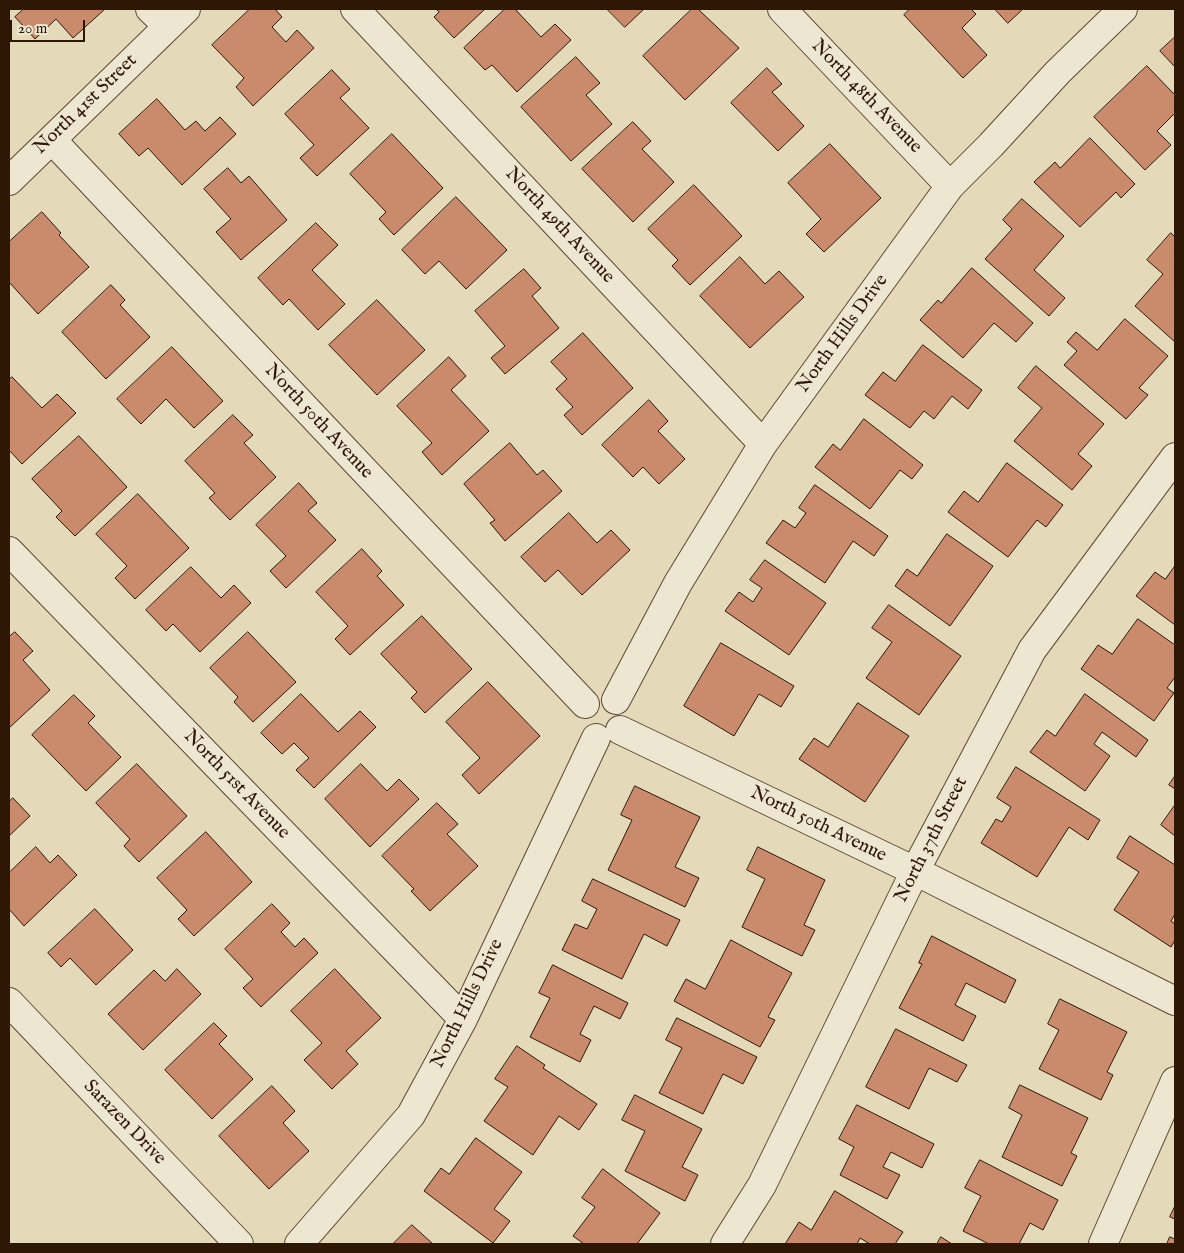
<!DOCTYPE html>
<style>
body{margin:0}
#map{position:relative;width:1184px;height:1253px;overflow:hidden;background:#e4daba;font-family:"IM FELL English",serif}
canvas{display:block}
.frame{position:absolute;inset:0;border:10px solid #2e1705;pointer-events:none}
.scale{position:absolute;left:10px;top:20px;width:75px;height:22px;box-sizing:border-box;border:2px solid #2e1705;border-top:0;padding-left:6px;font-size:15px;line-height:18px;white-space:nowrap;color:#2e1705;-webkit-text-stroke:4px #ede7d2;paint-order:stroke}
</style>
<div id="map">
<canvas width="1184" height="1253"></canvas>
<div class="frame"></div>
<div class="scale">20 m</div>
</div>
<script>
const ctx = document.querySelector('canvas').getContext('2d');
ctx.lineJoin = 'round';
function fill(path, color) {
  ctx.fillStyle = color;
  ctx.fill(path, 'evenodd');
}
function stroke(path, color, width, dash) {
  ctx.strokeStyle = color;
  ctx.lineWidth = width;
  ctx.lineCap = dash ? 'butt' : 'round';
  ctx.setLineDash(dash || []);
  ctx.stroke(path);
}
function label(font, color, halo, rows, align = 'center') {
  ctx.font = font + ' "IM FELL English",serif';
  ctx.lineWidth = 4.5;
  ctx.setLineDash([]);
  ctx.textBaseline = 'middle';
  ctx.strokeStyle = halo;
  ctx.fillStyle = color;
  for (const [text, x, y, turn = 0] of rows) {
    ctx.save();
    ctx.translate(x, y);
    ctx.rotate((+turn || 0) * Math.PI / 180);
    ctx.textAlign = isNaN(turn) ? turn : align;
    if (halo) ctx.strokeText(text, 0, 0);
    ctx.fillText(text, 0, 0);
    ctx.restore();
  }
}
const building = new Path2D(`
 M24 9H105L73 38 56 19 35 39 15 17Z
 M250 9H275L282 17 272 27 286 42 297 30 314 48 253 106 236 87 244 78 212 45Z
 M436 9H485L454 38 434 17 439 12Z
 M505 9H515L541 37 555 24 571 40 517 92 492 65 485 70 464 48Z
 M607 9H644L625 27Z
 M692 9H698L739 48 685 100 643 56Z
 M910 9H971L976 14 962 28 987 55 963 78 904 15Z
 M995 9H1023L1008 23Z
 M1175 37V67L1160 51Z
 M576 57 600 83 586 95 612 124 571 161 521 107Z
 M1147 66 1175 95V113L1157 131 1171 145 1145 170 1094 117Z
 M767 68 782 84 772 92 804 126 778 151 731 103Z
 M332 70 350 89 340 98 369 128 317 176 300 158 314 145 285 114Z
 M157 99 185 130 196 121 205 131 220 117 236 134 182 185 148 148 139 156 119 134Z
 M633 122 651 141 642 149 674 182 633 222 582 169Z
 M392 134 443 188 394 235 379 219 386 212 350 174Z
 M1090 138 1135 184 1121 198 1116 192 1080 227 1034 182 1055 162 1060 168Z
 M830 144 881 198 824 252 806 234 821 219 788 183Z
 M228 168 241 183 249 176 287 220 241 260 216 232 231 219 204 189Z
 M694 185 742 236 690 285 672 266 678 260 648 229Z
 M456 197 507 250 466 289 439 261 425 274 402 250Z
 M1022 199 1064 236 1034 270 1065 298 1049 316 985 259 1012 229 1003 220Z
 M42 212 61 233 59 235 89 267 38 314 9 282V242Z
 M316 223 338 245 312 270 345 304 318 330 289 299 283 305 258 278Z
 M1171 233 1175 237V342L1135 306 1163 274 1147 260Z
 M740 257 765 284 779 271 804 297 750 348 700 296Z
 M972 268 1033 323 1016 342 994 323 963 358 920 320 938 300 941 303Z
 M524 269 541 288 532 296 559 328 505 374 491 358 505 346 475 311Z
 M111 285 125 300 120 305 150 337 106 379 62 332Z
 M377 300 425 350 377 395 329 345Z
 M1125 319 1168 356 1139 388 1148 395 1126 419 1064 365 1077 351 1067 342 1076 332 1097 350Z
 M583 333 633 388 582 435 564 415 573 407 556 389 567 379 551 362Z
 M923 345 982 390 968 409 952 396 934 419 924 411 910 428 865 395 883 372 895 381Z
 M172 347 223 401 194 428 166 399 141 424 117 399Z
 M449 357 466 376 451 390 489 431 442 475 422 452 432 443 397 406Z
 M1036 366 1104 424 1078 454 1092 466 1072 490 1014 441 1042 408 1018 388Z
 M12 377 42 408 57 394 76 413 22 464 9 450V380Z
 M649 400 668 421 658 431 685 459 659 484 643 467 633 477 602 445Z
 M233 415 253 435 244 443 276 477 230 520 209 498 215 493 185 461Z
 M864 419 923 465 912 479 900 470 870 509 815 467 833 444 840 450Z
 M79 436 127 487 75 536 56 517 62 511 32 479Z
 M510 443 537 475 543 470 562 491 505 541 490 523 495 520 464 484Z
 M1007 463 1063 505 1046 527 1037 520 1008 557 948 512 964 491 978 502Z
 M299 483 317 503 308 511 336 540 286 588 270 571 286 556 256 525Z
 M815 485 888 536 874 556 853 541 825 583 766 543 783 520 795 528 806 513 799 508Z
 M138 494 189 548 135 599 115 578 127 566 96 534Z
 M569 513 597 543 611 530 630 550 582 595 558 570 545 582 521 557Z
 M947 534 993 566 950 626 895 586 907 569 917 576Z
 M362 549 382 571 377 576 404 605 350 655 335 639 348 626 316 592Z
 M765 560 826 603 789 655 725 611 739 592 753 602 762 588 750 580Z
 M1175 566V625L1136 596 1155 572 1165 579Z
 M191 567 221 598 234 585 251 603 200 652 173 624 166 631 146 610Z
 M889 605 961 656 919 715 866 678 892 642 872 628Z
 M422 616 472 669 425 713 411 698 417 692 381 654Z
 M1138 619 1175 645V677L1167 688 1174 693 1154 721 1081 669 1098 645 1112 654Z
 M15 632 33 651 23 660 50 690 9 728V637Z
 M248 632 296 682 253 722 234 702 238 697 210 668Z
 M721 643 794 686 781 707 759 694 734 736 684 706Z
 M488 682 540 736 479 794 462 775 480 758 446 722Z
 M301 694 338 732 360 711 376 727 314 788 296 770 309 758 294 743 282 754 261 733Z
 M1085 694 1148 740 1136 757 1102 732 1094 744 1110 756 1085 791 1030 752 1047 730 1055 736Z
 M74 695 95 716 88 723 121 757 86 791 32 735Z
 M858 703 909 736 865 802 799 759 814 738 828 747Z
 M137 764 187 816 139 862 124 846 130 839 96 803Z
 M361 764 387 791 399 779 419 799 370 847 325 799Z
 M1016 767 1100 820 1088 840 1069 827 1037 877 981 843 996 819 1002 822 1011 807 997 798Z
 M1175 776V789L1169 785Z
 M635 786 700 817 675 867 699 878 685 907 608 870 632 820 621 815Z
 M13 798 30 816 9 836V802Z
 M437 803 458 824 447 834 478 866 430 911 411 891 414 889 382 856Z
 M1175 805V836L1161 825Z
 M206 832 252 882 194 936 178 919 187 910 157 878Z
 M1130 836 1175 865V914L1171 921 1175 924V940L1171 947 1114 910 1139 872 1117 858Z
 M36 847 50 863 58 855 77 875 24 926 9 909V873Z
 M758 847 825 880 804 925 815 930 802 956 742 927 765 879 747 870Z
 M593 879 680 920 667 946 644 934 622 979 562 950 575 924 587 929 597 909 582 901Z
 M272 904 290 923 281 932 295 947 304 938 318 953 261 1007 243 988 253 979 225 949Z
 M95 909 133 950 96 985 70 958 61 967 48 953Z
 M932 936 1016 980 1005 1003 966 983 955 1005 976 1016 963 1041 899 1008 922 964 919 963Z
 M731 940 792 973 768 1017 775 1020 760 1047 674 1001 686 979 705 989Z
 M553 965 628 1003 620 1019 594 1006 580 1034 591 1040 580 1062 530 1037 550 998 539 993Z
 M177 969 201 994 143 1050 108 1014 154 970 165 981Z
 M335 969 381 1018 346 1051 358 1064 332 1089 304 1060 322 1043 291 1011Z
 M1060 999 1127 1032 1107 1072 1113 1075 1101 1100 1039 1069 1059 1030 1048 1024Z
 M677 1018 757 1057 743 1084 723 1074 703 1114 659 1093 682 1048 666 1040Z
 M214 1023 227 1036 219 1044 253 1079 212 1119 165 1070Z
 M896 1029 967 1065 957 1082 929 1068 909 1109 866 1087Z
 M517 1046 545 1065 543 1068 597 1104 579 1130 559 1116 533 1155 484 1121 508 1087 495 1079Z
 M1020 1085 1088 1118 1071 1153 1077 1156 1062 1186 1002 1157 1022 1115 1009 1108Z
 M272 1086 295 1111 283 1123 309 1151 269 1189 219 1136Z
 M635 1095 702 1129 682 1167 698 1175 685 1201 625 1171 645 1131 622 1120Z
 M857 1105 934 1144 922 1168 891 1152 883 1167 900 1175 887 1199 840 1175 854 1147 839 1139Z
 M476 1138 522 1172 494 1209 510 1221 493 1243 424 1191 441 1168 449 1174Z
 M980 1160 1058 1200 1043 1230 1030 1223 1019 1244H989L963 1231 981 1196 965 1188Z
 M603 1169 660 1213 637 1244H584L573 1236 595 1207 582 1198Z
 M835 1191 903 1232 895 1244H870L860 1238 857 1244H785L799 1222 811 1230Z
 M1175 1206V1219L1170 1217Z
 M412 1225 433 1244H393Z
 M941 1237 952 1244H937Z
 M1170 1237 1175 1239V1244H1167Z`);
const street = new Path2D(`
 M150 9 168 26
 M355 9 763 444
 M782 9 950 186
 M52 140 585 704
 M9 181 186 9
 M9 551 463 1019
 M616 700 678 583 763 444 950 186 991 145 1058 72 1123 9
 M620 730 915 871 1175 1001
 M9 1002 239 1244
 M299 1244 411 1115 463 1019 596 738
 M725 1244 762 1185 915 871 1032 650 1175 457
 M1103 1244 1175 1081`);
const streetNames = [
 ["North 48th Avenue",866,97,46],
 ["North 41st Street",86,105,-44],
 ["North 49th Avenue",559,226,47],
 ["North Hills Drive",843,334,-54],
 ["North 50th Avenue",318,422,47],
 ["North 51st Avenue",236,785,46],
 ["North 50th Avenue",818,825,26],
 ["North 37th Street",932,840,-63],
 ["North Hills Drive",468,1004,-64],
 ["Sarazen Drive",124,1123,46]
];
fill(building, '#ca8a6c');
stroke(building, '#2e1705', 1);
stroke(street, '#5c4832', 30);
stroke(street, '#ede7d2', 28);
label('19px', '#2e1705', '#ede7d2', streetNames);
</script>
